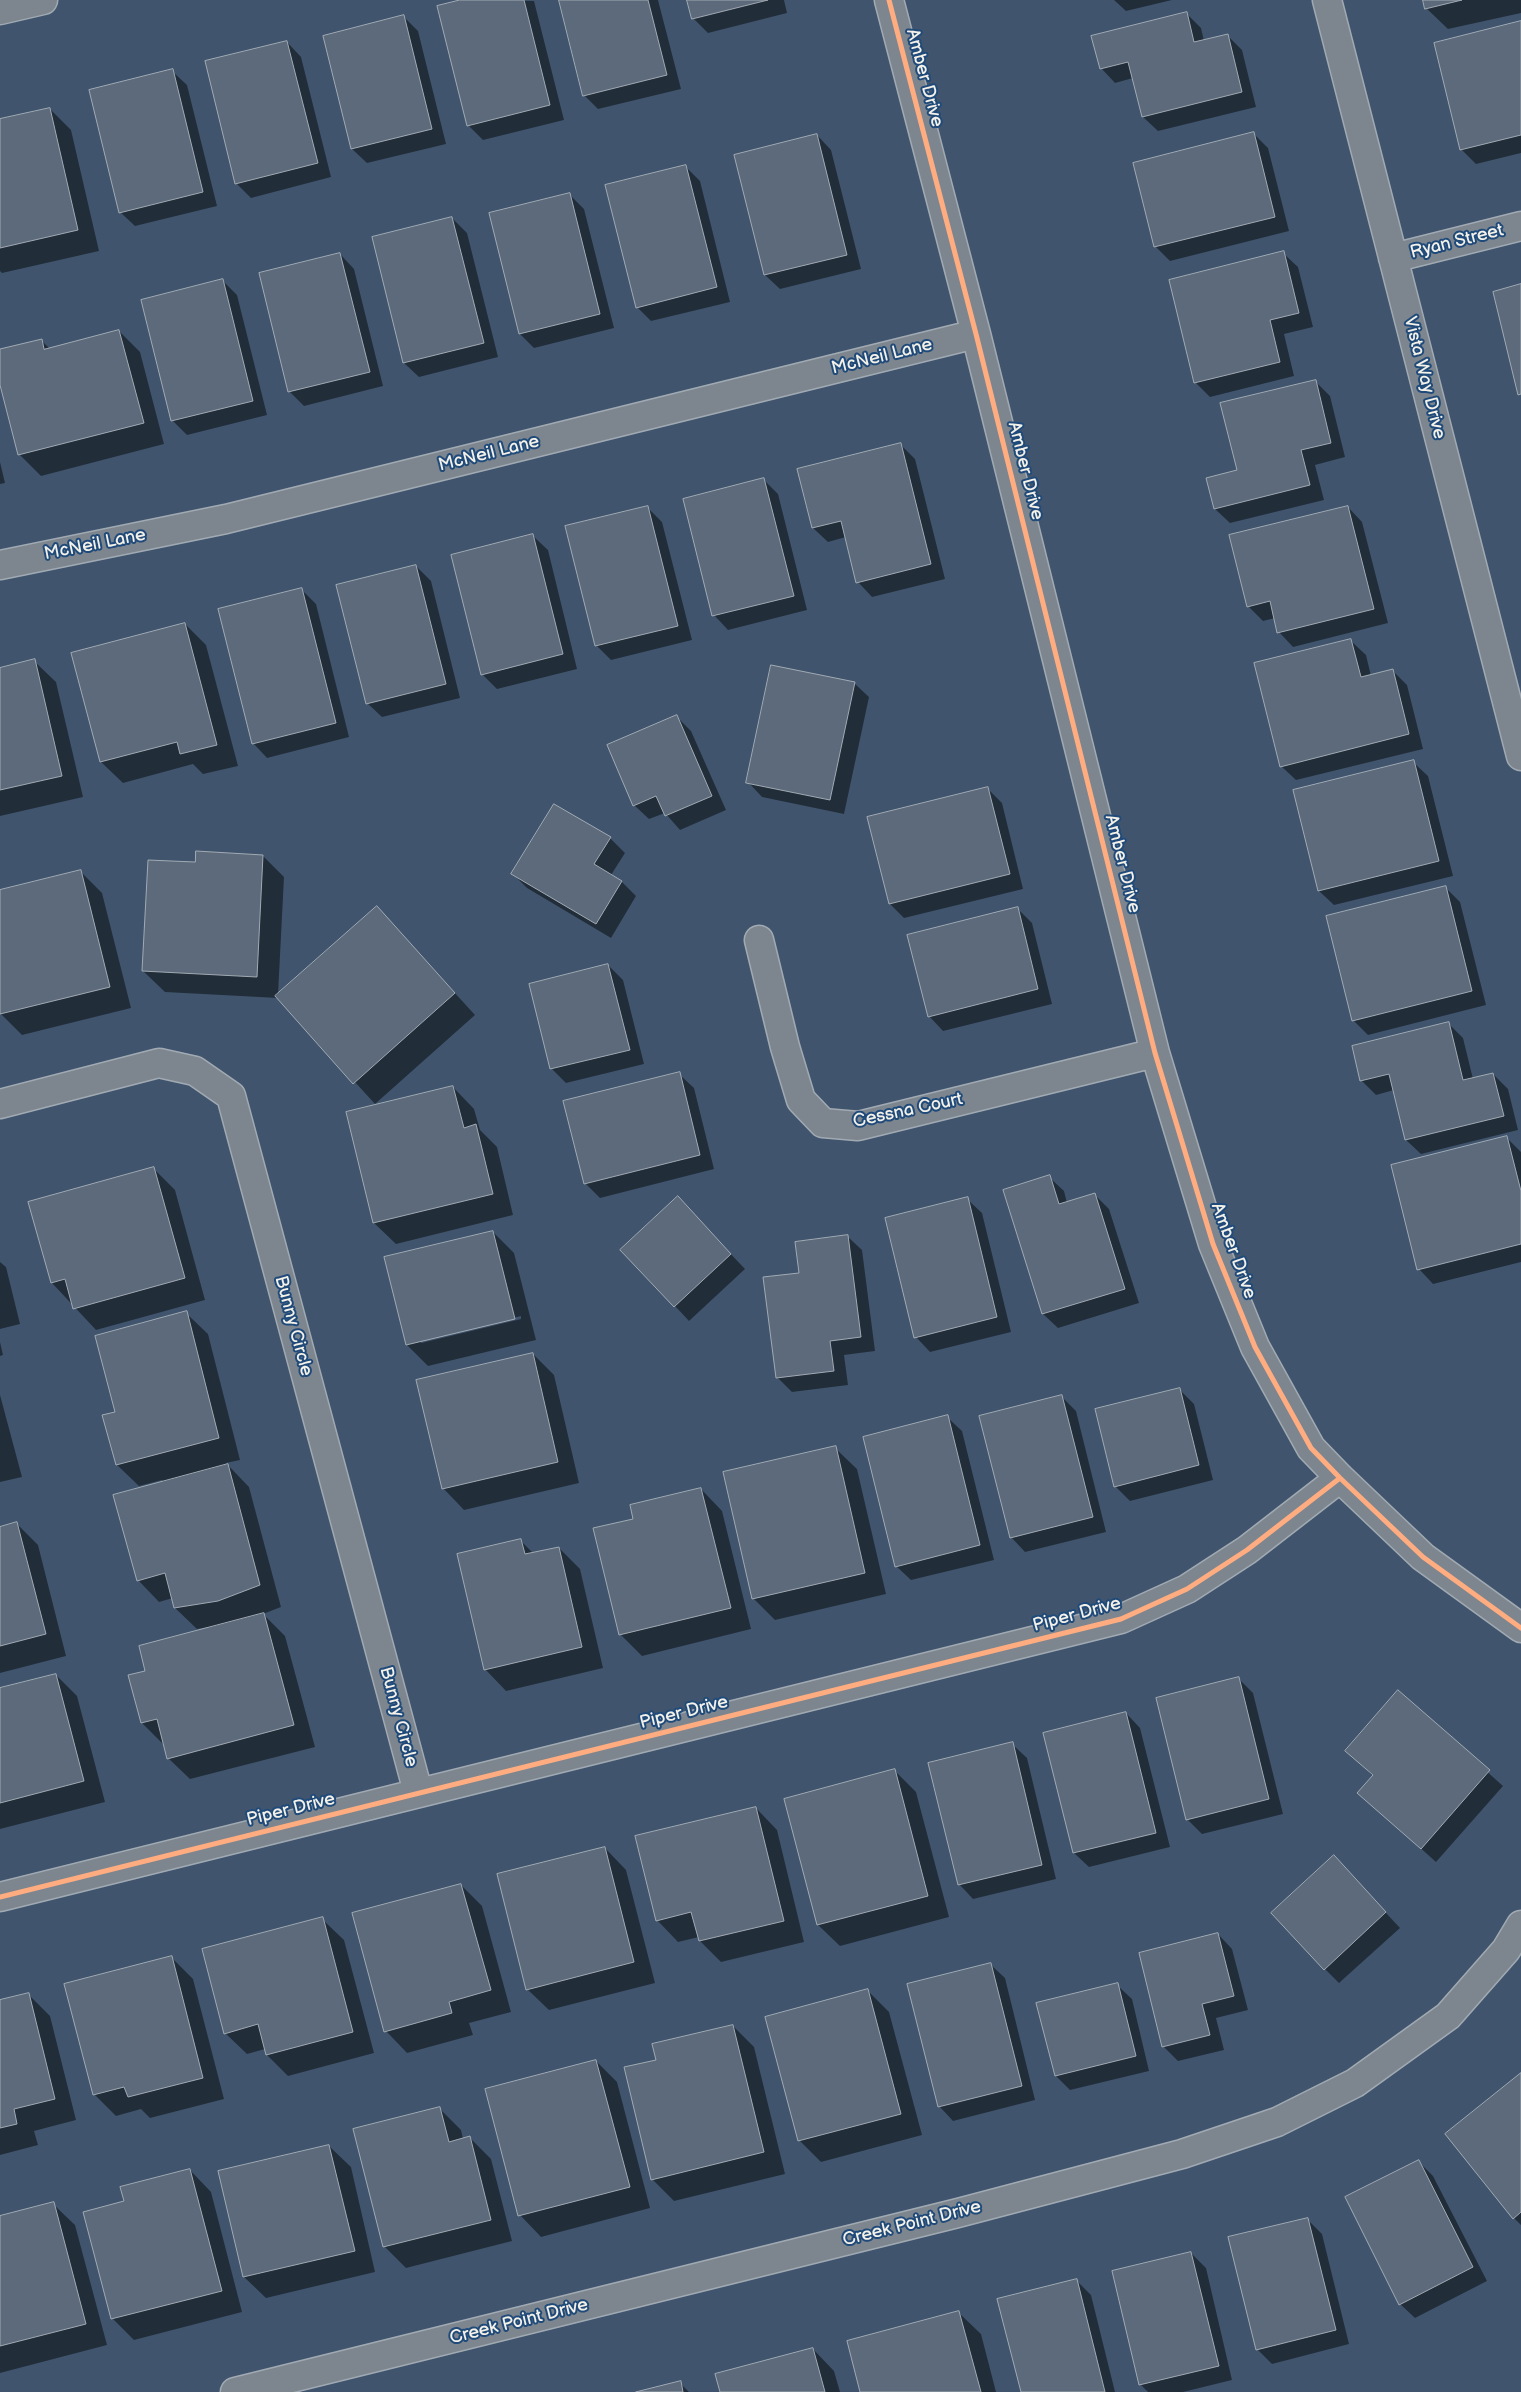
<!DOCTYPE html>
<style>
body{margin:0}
canvas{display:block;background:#40556d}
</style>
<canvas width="1521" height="2392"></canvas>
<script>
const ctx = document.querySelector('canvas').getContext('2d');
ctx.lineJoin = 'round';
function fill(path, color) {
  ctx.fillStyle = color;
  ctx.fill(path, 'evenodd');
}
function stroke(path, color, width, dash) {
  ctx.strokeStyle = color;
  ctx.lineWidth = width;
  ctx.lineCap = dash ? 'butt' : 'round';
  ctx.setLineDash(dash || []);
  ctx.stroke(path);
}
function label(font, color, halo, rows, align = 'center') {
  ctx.font = font + ' "Balsamiq Sans",sans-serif';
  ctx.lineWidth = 4;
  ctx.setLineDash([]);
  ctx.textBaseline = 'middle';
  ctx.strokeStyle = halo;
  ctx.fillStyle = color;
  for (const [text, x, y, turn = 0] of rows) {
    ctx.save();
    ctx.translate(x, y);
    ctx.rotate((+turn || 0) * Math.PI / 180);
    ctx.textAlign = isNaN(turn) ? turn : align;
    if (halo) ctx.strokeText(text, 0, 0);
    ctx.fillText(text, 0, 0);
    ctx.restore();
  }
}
const shadow = new Path2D(`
 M465 0 534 1 564 120 483 140 468 125Z
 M560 0H658L681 89 598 109 584 95Z
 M689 0H784L787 13 708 33 693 18Z
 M1114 0H1172L1126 11Z
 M1424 0H1521V13L1448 29 1426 8Z
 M1186 13 1201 28 1204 41 1227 35 1242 50 1256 107 1158 131 1143 117 1133 78 1115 83 1101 68Z
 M404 17 418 31 446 144 367 163 352 149 324 37Z
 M1521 22V153L1476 164 1462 150 1435 44Z
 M287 42 301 57 331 177 251 198 236 183Z
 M172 71 187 85 217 206 135 226 120 212Z
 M50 109 71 130 99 251 2 273 0 271V120Z
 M1254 134 1268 148 1289 231 1170 261 1155 246Z
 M817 135 831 150 861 269 780 289 765 275 736 156Z
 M686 167 700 181 730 302 651 321 637 307Z
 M569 194 584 209 614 328 534 348 520 334 490 214Z
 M452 218 467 233 498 357 419 377 404 363Z
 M1283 253 1298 267 1313 327 1284 334 1294 376 1210 397 1195 382Z
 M340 254 354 269 383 386 304 406 289 391Z
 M223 281 237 295 267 415 187 435 172 420Z
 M119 331 140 352 164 444 41 476 20 455 0 380V350L41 340 50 349Z
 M1315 381 1330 396 1345 457 1315 465 1324 500 1230 523 1215 509 1208 479 1238 471Z
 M900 444 915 459 945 579 872 597 858 582 846 537 828 542 813 528Z
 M0 462 5 483 0 484Z
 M764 480 778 494 807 610 728 630 714 615Z
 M647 507 662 522 692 640 611 660 597 646 567 527Z
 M1348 507 1362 522 1388 623 1293 647 1279 632 1275 618 1263 621 1248 606Z
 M533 536 548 550 577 669 497 689 482 674Z
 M416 566 431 581 460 698 382 717 367 703Z
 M302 590 316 604 349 737 267 758 253 743Z
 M185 624 206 645 238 766 203 774 193 764 123 783 101 762 73 653Z
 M1351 641 1366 655 1371 676 1392 670 1407 685 1423 749 1296 780 1281 766Z
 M34 661 56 682 83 797 0 816V669Z
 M854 683 869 697 844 814 762 797 748 782Z
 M676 716 691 731 726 810 680 830 665 813 649 819 634 805Z
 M1413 762 1428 776 1453 876 1334 905 1319 891 1294 791Z
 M988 789 1002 803 1023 889 904 918 890 904 869 818Z
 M610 838 625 853 611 875 622 882 636 896 611 938 527 888 513 874Z
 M263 856 284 877 278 995 377 908 475 1015 375 1104 278 998 165 992 143 971 197 864Z
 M81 872 102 893 131 1008 22 1035 1 1014 0 1010V892Z
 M1446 888 1460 902 1486 1005 1368 1035 1353 1020Z
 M1018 909 1032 923 1052 1004 943 1031 929 1016Z
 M608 965 623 980 644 1064 566 1083 552 1069 531 985Z
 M1448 1023 1463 1038 1473 1079 1493 1074 1508 1089 1518 1130 1421 1154 1406 1140 1394 1090 1376 1095 1361 1080Z
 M679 1074 694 1088 714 1169 600 1198 585 1183Z
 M453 1087 474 1109 480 1130 497 1147 513 1215 396 1244 374 1223Z
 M1507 1138 1521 1152V1262L1433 1284 1419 1269Z
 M153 1168 175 1190 205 1300 96 1330 52 1283Z
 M1049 1177 1064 1191 1067 1203 1095 1195 1109 1209 1139 1303 1058 1328 1043 1314 1004 1191Z
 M967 1199 982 1213 1011 1332 930 1352 916 1337Z
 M692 1213 745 1269 689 1321 675 1306Z
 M493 1232 514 1253 536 1340 428 1366 407 1345 386 1258ZM521 1316V1319L421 1343V1341Z
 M847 1236 862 1250 875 1351 844 1355 848 1385 792 1392 777 1377 800 1274Z
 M0 1262 6 1267 20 1324 0 1329Z
 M186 1313 208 1334 240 1460 226 1463 249 1487 281 1607 263 1614 285 1636 315 1747 190 1779 168 1758 163 1744 142 1723 147 1672 210 1629 209 1627 197 1629 175 1608 173 1598 159 1602 138 1580 163 1482 162 1480 139 1486 117 1465 104 1416 117 1413Z
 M0 1342 3 1355 0 1356Z
 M533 1354 554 1375 579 1483 464 1510 443 1488Z
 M1180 1390 1194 1404 1213 1480 1130 1501 1115 1486Z
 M0 1395 22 1477 0 1482Z
 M1062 1397 1076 1411 1106 1532 1025 1552 1011 1537Z
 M947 1417 962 1431 994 1560 911 1580 896 1566Z
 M835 1448 857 1469 886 1594 775 1620 754 1599Z
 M701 1489 722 1511 751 1629 642 1656 620 1634 634 1520Z
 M17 1524 38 1545 66 1656 0 1673V1528Z
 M520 1540 534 1554 559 1548 580 1569 603 1668 506 1691 485 1669Z
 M56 1675 77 1696 105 1802 0 1829V1690Z
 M1238 1678 1253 1693 1283 1814 1202 1834 1187 1819Z
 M1398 1692 1503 1786 1436 1862 1359 1793 1373 1776 1346 1750Z
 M1126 1713 1140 1728 1170 1847 1089 1867 1074 1853Z
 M1012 1744 1027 1758 1056 1879 973 1899 959 1884Z
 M895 1771 916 1792 949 1917 840 1946 818 1925 786 1800Z
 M756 1808 777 1830 804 1942 721 1962 700 1941 699 1937 678 1942 657 1920Z
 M605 1848 626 1870 655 1983 549 2010 527 1989Z
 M1348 1872 1400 1928 1339 1983 1325 1969Z
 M461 1885 482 1906 511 2012 469 2023 473 2035 407 2053 386 2031Z
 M322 1919 344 1940 374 2053 288 2076 267 2055 265 2049 247 2054 225 2033Z
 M1218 1934 1232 1949 1248 2010 1216 2018 1224 2050 1178 2061 1164 2047 1140 1953Z
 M171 1957 193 1979 224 2099 150 2118 141 2109 116 2116 94 2094Z
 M990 1964 1005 1978 1035 2100 953 2121 939 2106Z
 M1117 1985 1132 1999 1149 2071 1070 2090 1056 2076Z
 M868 1991 889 2012 922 2135 821 2162 799 2140Z
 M28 1994 50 2016 76 2120 34 2131 38 2145 0 2155V2002Z
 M733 2026 754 2047 785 2174 674 2201 652 2179 657 2061Z
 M596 2061 617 2082 650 2208 541 2237 520 2215Z
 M1521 2075V2225L1514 2218Z
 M439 2108 461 2130 463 2139 469 2137 491 2159 512 2241 406 2268 385 2247 354 2130Z
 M329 2146 351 2167 375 2272 266 2298 244 2277Z
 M1419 2162 1433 2176 1487 2281 1415 2318 1400 2304Z
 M190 2170 211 2192 242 2312 134 2340 112 2318 125 2202Z
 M53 2204 75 2225 107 2345 0 2373V2217Z
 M1307 2219 1322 2234 1349 2344 1272 2364 1257 2349Z
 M1191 2253 1206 2268 1232 2380 1183 2392H1148L1140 2384Z
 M1076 2280 1091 2295 1115 2392H1022Z
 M959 2313 981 2334 996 2392H861Z
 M813 2349 834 2371 840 2392H721Z
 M680 2383 689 2392H641Z`);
const building = new Path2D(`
 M460 0H524L550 105 467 126 437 6Z
 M559 0H648L667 75 583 96Z
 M687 0H768L692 19Z
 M1423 0H1462L1425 9Z
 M1187 12 1194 42 1228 34 1242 92 1142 117 1128 62 1100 69 1091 36Z
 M404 15 432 129 351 149 323 36Z
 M1521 21V135L1460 150 1434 43Z
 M287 41 318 163 235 184 205 61Z
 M173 69 203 192 119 213 89 90Z
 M50 108 78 230 0 248V119Z
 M1254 132 1275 217 1154 247 1133 163Z
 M817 134 847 255 764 275 734 155Z
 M686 165 717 287 636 308 605 185Z
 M570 193 600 314 519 334 489 213Z
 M452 217 484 343 403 363 372 237Z
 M1284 251 1299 313 1270 320 1280 362 1194 383 1169 280Z
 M340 253 370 372 288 392 259 273Z
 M223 279 253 401 171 421 141 300Z
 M1521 284V394L1518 395 1493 292Z
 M119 330 144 423 18 455 0 385V349L42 339 44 349Z
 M1316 380 1331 443 1301 450 1310 485 1214 509 1206 478 1237 470 1220 403Z
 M901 443 931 564 856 583 841 521 812 528 797 469Z
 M764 478 794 596 712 616 683 499Z
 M648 506 678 626 595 646 565 526Z
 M1348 506 1374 609 1277 633 1270 601 1247 607 1229 535Z
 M533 534 563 654 481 675 451 555Z
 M416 565 446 684 366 704 336 585Z
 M302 588 336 723 252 744 218 609Z
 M185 623 217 745 180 754 177 742 100 762 71 653Z
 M1351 639 1361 677 1393 669 1409 734 1280 767 1254 663Z
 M35 659 62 776 0 790V668Z
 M771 665 855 682 830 800 746 783Z
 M677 715 712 796 665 816 656 796 633 806 607 745Z
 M1414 760 1439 861 1318 891 1293 790Z
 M988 787 1010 874 889 904 867 817Z
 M554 804 611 837 594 864 622 881 596 924 511 874Z
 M196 851 263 855 257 977 142 971 148 860 195 862Z
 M81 870 110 987 0 1014V890Z
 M1446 886 1472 991 1352 1021 1326 916Z
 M377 906 455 993 353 1084 275 996Z
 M1018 907 1038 989 928 1017 907 935Z
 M608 964 630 1050 550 1069 529 984Z
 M1449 1022 1463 1080 1493 1073 1504 1116 1405 1140 1389 1074 1360 1081 1352 1046Z
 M680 1072 700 1155 584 1184 563 1101Z
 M453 1086 464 1128 476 1124 493 1194 373 1223 346 1112Z
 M1507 1136 1521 1191V1244L1417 1270 1391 1165Z
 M154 1167 185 1278 73 1309 65 1279 51 1283 28 1202Z
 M1050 1175 1059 1204 1095 1193 1125 1289 1042 1314 1003 1190Z
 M678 1196 731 1254 674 1307 620 1250Z
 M968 1197 997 1317 914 1338 885 1218Z
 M493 1231 515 1319 406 1345 384 1257Z
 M848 1235 861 1337 830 1341 834 1371 776 1378 763 1277 799 1273 795 1242Z
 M187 1311 219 1438 116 1465 102 1415 115 1412 95 1336Z
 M533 1353 558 1462 442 1489 416 1380Z
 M1180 1388 1199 1465 1114 1487 1095 1409Z
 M1062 1395 1093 1517 1010 1538 979 1416Z
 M948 1415 980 1545 895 1567 863 1437Z
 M836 1446 865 1573 752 1599 723 1472Z
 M228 1464 260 1585 218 1601 174 1608 165 1573 137 1581 113 1495Z
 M701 1488 731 1608 619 1635 593 1528 633 1519 630 1505Z
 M17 1522 46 1634 0 1646V1527Z
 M521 1539 525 1554 559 1547 582 1647 484 1670 457 1554Z
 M264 1613 294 1725 167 1759 157 1719 141 1723 128 1675 145 1671 139 1646Z
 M56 1674 84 1781 0 1803V1688Z
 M1239 1677 1269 1799 1186 1820 1156 1698Z
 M1398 1690 1490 1770 1421 1849 1357 1793 1373 1775 1345 1751Z
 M1126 1712 1156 1833 1073 1853 1043 1733Z
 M1013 1742 1042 1865 958 1885 928 1763Z
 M895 1769 928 1896 817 1925 784 1799Z
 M756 1807 784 1921 699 1941 691 1912 656 1921 635 1836Z
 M605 1847 634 1962 526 1990 497 1874Z
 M1334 1855 1386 1912 1324 1970 1271 1913Z
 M461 1884 491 1990 449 2002 452 2013 384 2032 352 1913Z
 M323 1917 353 2032 266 2055 258 2024 224 2034 202 1949Z
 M1218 1933 1234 1996 1202 2004 1210 2035 1162 2047 1139 1953Z
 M172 1956 203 2078 128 2097 124 2087 93 2095 64 1984Z
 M991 1963 1022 2086 938 2107 907 1984Z
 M1118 1983 1136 2056 1055 2076 1036 2003Z
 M868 1989 901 2114 798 2141 765 2017Z
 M29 1993 55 2099 14 2109 17 2124 0 2128V2000Z
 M733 2025 764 2152 651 2180 624 2067 656 2060 652 2044Z
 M596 2060 630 2187 518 2216 485 2089Z
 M1521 2073V2212L1513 2219 1445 2134Z
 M440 2107 449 2142 470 2136 491 2220 383 2247 353 2129Z
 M329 2145 355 2251 243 2277 218 2171Z
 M1419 2160 1473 2267 1399 2305 1345 2197Z
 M190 2169 222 2291 111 2319 83 2212 124 2201 120 2187Z
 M54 2202 86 2324 0 2346V2216Z
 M1308 2218 1336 2330 1256 2350 1228 2237Z
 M1191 2252 1219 2366 1139 2385 1112 2271Z
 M1077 2279 1105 2392H1021L997 2299Z
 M959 2311 981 2392H860L847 2341Z
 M813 2348 825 2392H720L715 2374Z
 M681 2381 683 2392H636Z`);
const minor = new Path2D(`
 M889 0 976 334 1155 1053 1213 1244 1255 1347 1311 1448 1340 1478 1423 1557 1521 1628
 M1327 0 1521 756
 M0 10 43 0
 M1393 258 1521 226
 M0 565 226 519 976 334
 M759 940 785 1047 801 1100 823 1123 858 1126 1155 1053
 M0 1104 159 1063 195 1071 231 1096 418 1792
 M0 1897 1121 1619 1187 1589 1247 1550 1340 1478
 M235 2392 958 2213 1182 2154 1277 2122 1355 2083 1448 2016 1506 1950 1521 1925`);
const cycleway = new Path2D(`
 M889 0 976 334 1155 1053 1213 1244 1255 1347 1311 1448 1340 1478 1423 1557 1521 1628
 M0 1897 1121 1619 1187 1589 1247 1550 1340 1478`);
const streetNames = [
 ["Amber Drive",924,78,75],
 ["Ryan Street",1457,242,-14],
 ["McNeil Lane",882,357,-14],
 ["Vista Way Drive",1424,378,76],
 ["McNeil Lane",489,454,-14],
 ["Amber Drive",1025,471,76],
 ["McNeil Lane",95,545,-11],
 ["Amber Drive",1122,864,76],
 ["Cessna Court",908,1111,-12],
 ["Amber Drive",1233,1251,70],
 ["Bunny Circle",293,1326,75],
 ["Piper Drive",1077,1615,-15],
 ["Piper Drive",684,1713,-14],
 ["Bunny Circle",398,1717,75],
 ["Piper Drive",291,1810,-14],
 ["Creek Point Drive",912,2224,-14],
 ["Creek Point Drive",519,2322,-14]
];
fill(shadow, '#0007');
fill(building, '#5c6a7b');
stroke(building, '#a1aab3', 1);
stroke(minor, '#a1aab3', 31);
stroke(minor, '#7d868f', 28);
stroke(cycleway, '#ffac80', 5);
label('18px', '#f4f1e8', '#1f4a7a', streetNames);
</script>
